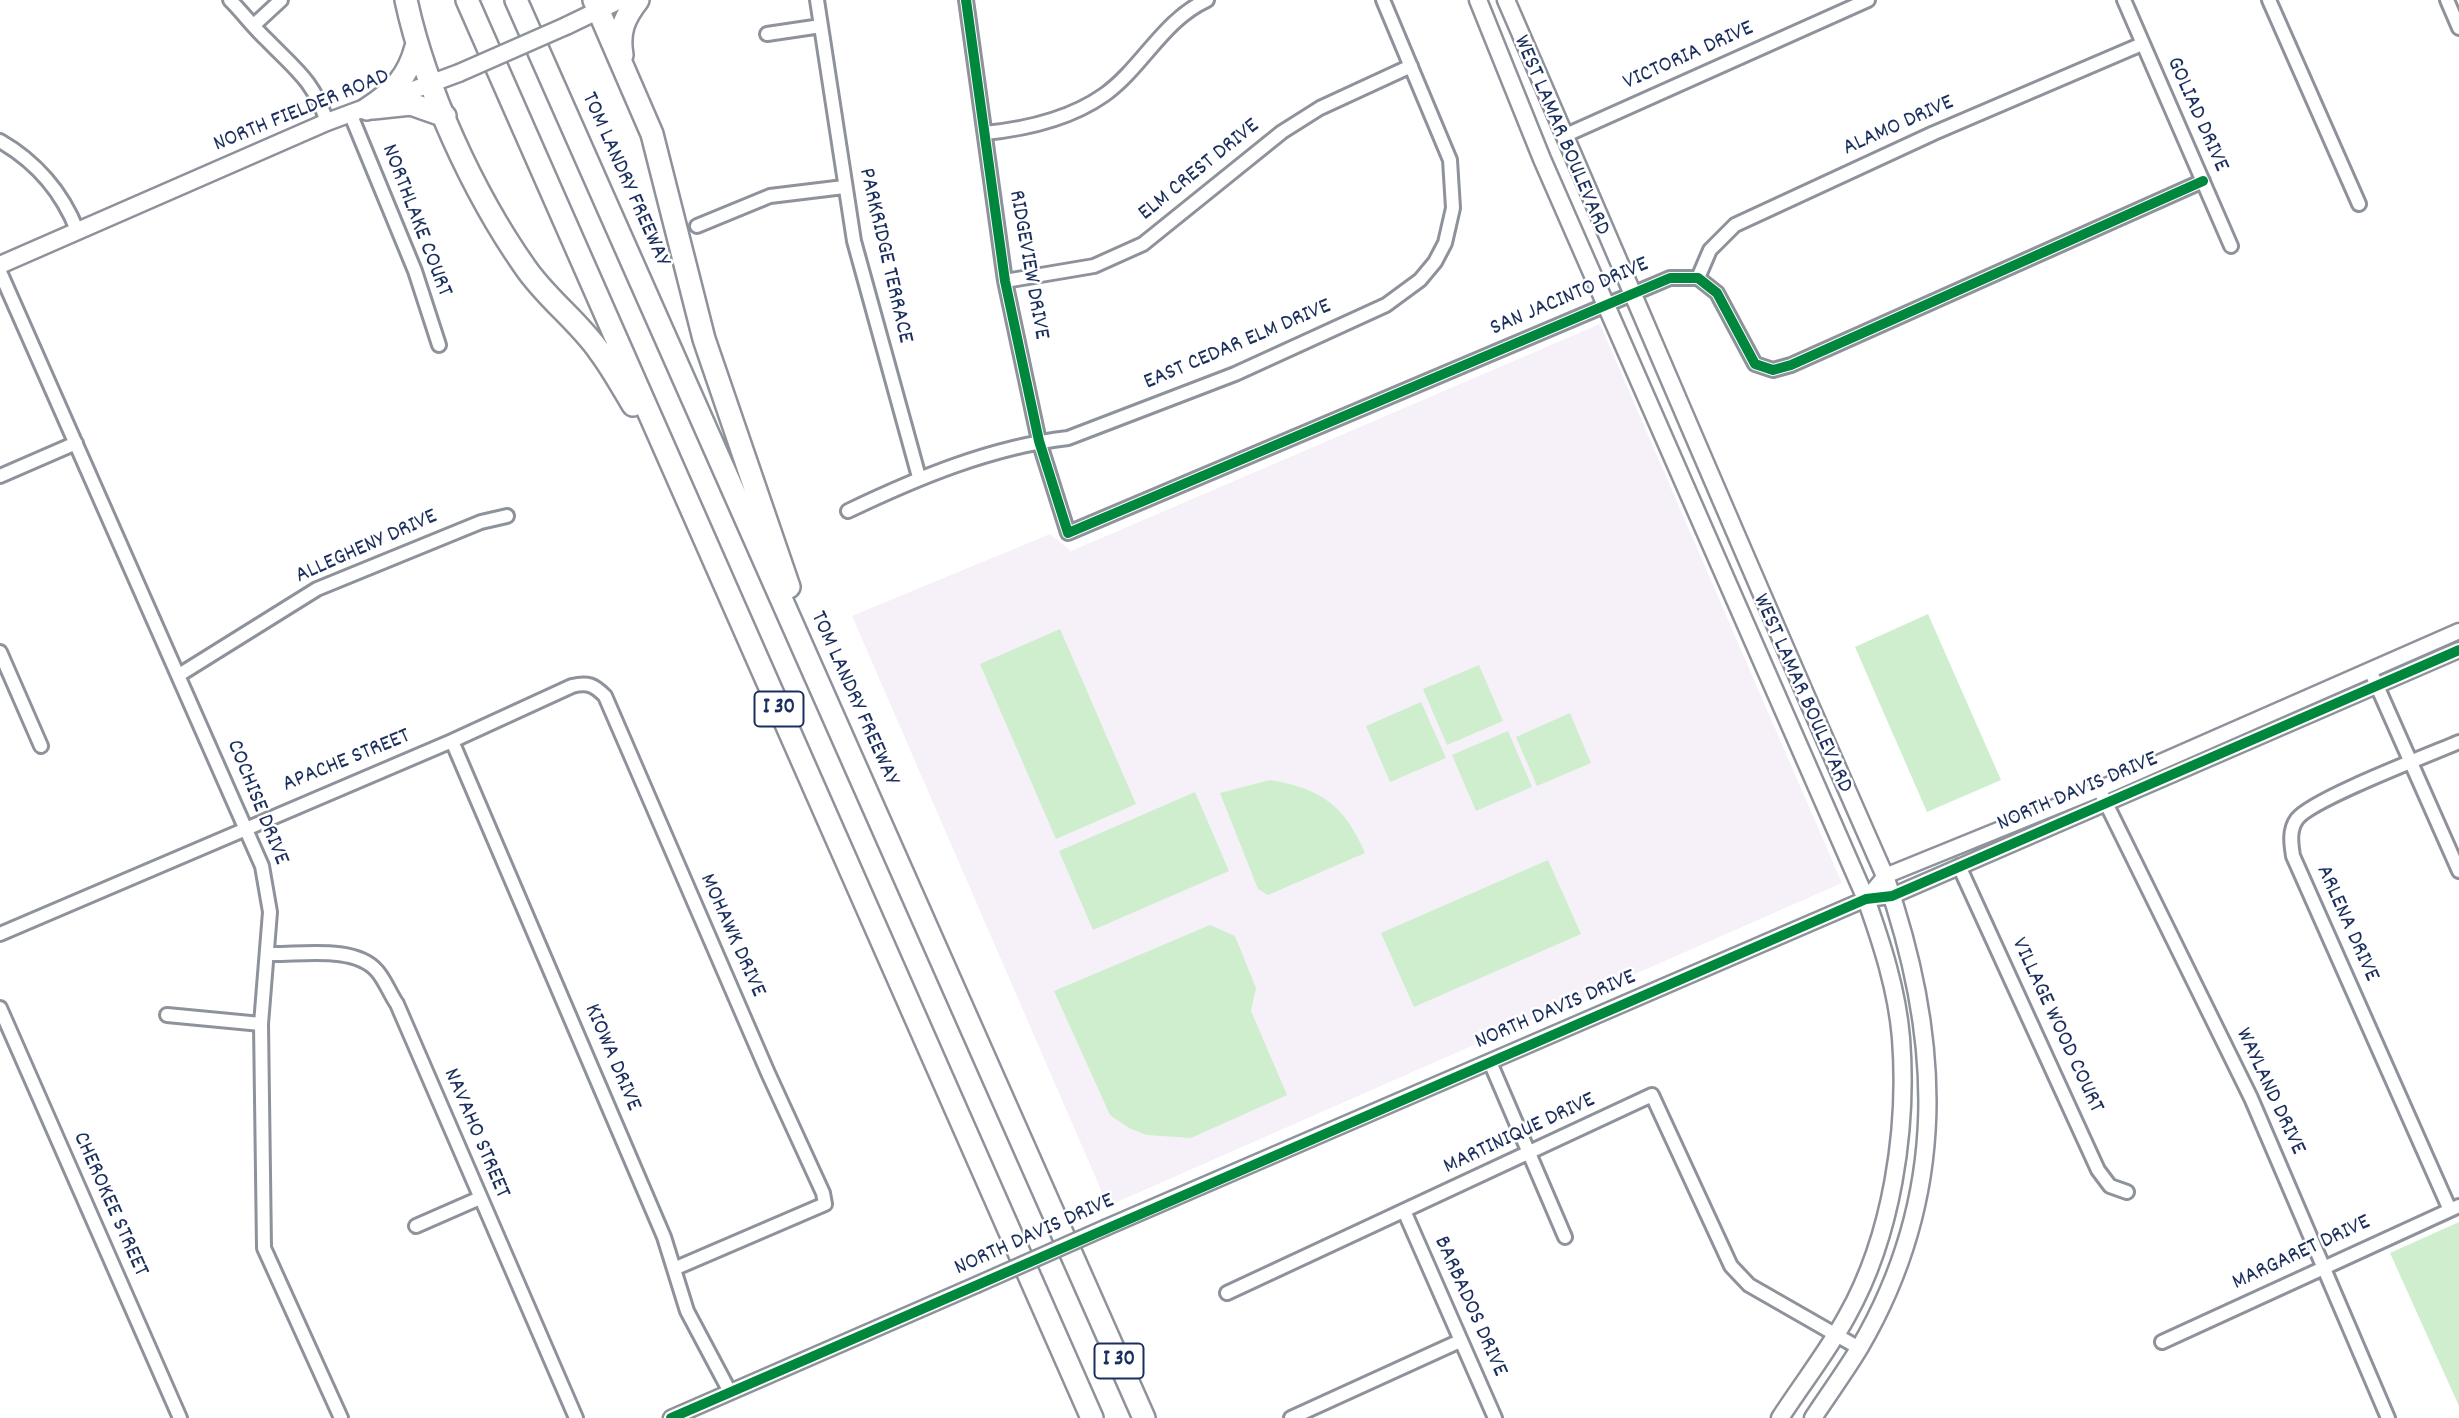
<!DOCTYPE html>
<style>
body{margin:0}
canvas{display:block;background:#fff}
</style>
<canvas width="2459" height="1418"></canvas>
<script>
const ctx = document.querySelector('canvas').getContext('2d');
ctx.lineJoin = 'round';
function fill(path, color) {
  ctx.fillStyle = color;
  ctx.fill(path, 'evenodd');
}
function stroke(path, color, width, dash) {
  ctx.strokeStyle = color;
  ctx.lineWidth = width;
  ctx.lineCap = dash ? 'butt' : 'round';
  ctx.setLineDash(dash || []);
  ctx.stroke(path);
}
function label(font, color, halo, rows, align = 'center') {
  ctx.font = font + ' Dekko,sans-serif';
  ctx.lineWidth = 5;
  ctx.setLineDash([]);
  ctx.textBaseline = 'middle';
  ctx.strokeStyle = halo;
  ctx.fillStyle = color;
  for (const [text, x, y, turn = 0] of rows) {
    ctx.save();
    ctx.translate(x, y);
    ctx.rotate((+turn || 0) * Math.PI / 180);
    ctx.textAlign = isNaN(turn) ? turn : align;
    if (halo) ctx.strokeText(text, 0, 0);
    ctx.fillText(text, 0, 0);
    ctx.restore();
  }
}
const built = new Path2D(`
 M1600 324 1842 883 1108 1206 852 616 1050 534 1071 551Z`);
const green = new Path2D(`
 M1928 614 2001 780 1927 812 1855 647Z
 M1060 629 1136 804 1056 839 980 664Z
 M1479 665 1503 721 1447 745 1423 689Z
 M1421 702 1446 758 1390 782 1366 726Z
 M1570 713 1591 763 1537 786 1516 737Z
 M1508 731 1532 787 1476 811 1452 755Z
 M1270 780C1322 789 1344 805 1365 853L1268 895 1258 889 1220 793Z
 M1195 792 1229 871 1093 930 1059 851Z
 M1548 860 1581 934 1414 1007 1381 933Z
 M1210 925 1235 936 1256 988 1251 1011 1287 1095 1191 1138 1147 1135 1129 1128 1110 1115 1054 991Z
 M2459 1222V1406L2390 1253Z`);
const minor = new Path2D(`
 M230 0C243 13 254 28 267 40 296 70 313 80 327 122
 M817 0 854 241 919 477
 M966 0 1005 281 1039 441 1068 533 1670 278H1698L1717 293 1755 364 1773 370 1791 365 2203 181
 M2124 0 2231 246
 M2269 0 2359 204
 M2447 0 2459 28
 M254 25 281 0
 M767 34 821 26
 M350 113 415 271 439 345
 M985 133C1025 129 1070 119 1104 95 1142 68 1163 20 1207 0
 M1566 135 1868 0
 M0 141C35 161 62 192 77 230
 M697 226 770 196 844 187
 M0 272 262 866 270 912 261 1024 264 1248 341 1418
 M1698 278 1710 250 1735 225 1934 133 2142 44
 M1005 281 1094 266 1143 244 1282 132 1320 108 1411 66
 M0 476 76 443
 M848 511C917 478 991 447 1068 438L1235 374 1386 305 1420 280 1435 262 1445 243 1453 208 1450 160 1383 0
 M0 652 41 746
 M2370 670 2459 871
 M179 675 317 589 481 522 507 516
 M452 741 664 1237 687 1311 730 1392
 M2102 795 2251 1098 2388 1418
 M1959 866 2098 1170 2110 1186 2127 1192
 M0 934 452 741 572 686C588 682 594 685 605 696L768 1073 823 1193 825 1204 676 1268
 M269 954C300 955 355 945 377 971 385 980 390 994 397 1004L576 1418
 M0 1008 180 1418
 M167 1015 261 1024
 M1490 1062 1565 1237
 M2450 1210 2293 856C2291 843 2289 830 2297 819 2312 799 2429 755 2459 742
 M1405 1213 1495 1418
 M416 1226 480 1198
 M1227 1293 1652 1095 1731 1266 1749 1285 1859 1348
 M2162 1342 2459 1206
 M1291 1418 1460 1341`);
const tertiary = new Path2D(`
 M1866 899 1885 876 2099 789 2459 631
 M1107 1227 1866 899 1892 896 2459 650
 M671 1418 976 1285`);
const secondary = new Path2D(`
 M1478 0 1542 159 1866 899C1882 944 1897 990 1901 1038 1908 1129 1892 1236 1847 1316 1828 1351 1802 1384 1780 1418
 M1506 0C1633 292 1756 585 1885 876 1942 1039 1949 1194 1860 1347 1845 1372 1828 1395 1813 1418
 M566 26 620 0
 M0 265 327 122 459 73`);
const motorway = new Path2D(`
 M406 0C425 88 473 193 525 267 546 298 578 321 599 351 612 368 622 387 633 405
 M467 0 1092 1418
 M516 0 1144 1418
 M594 0 652 134 704 339 789 587
 M622 55C618 32 624 18 638 0
 M373 108 411 104 445 116
 M367 109C393 92 408 77 416 47`);
const tertiaryBridge = new Path2D(`
 M976 1285 1107 1227`);
const secondaryBridge = new Path2D(`
 M459 73 566 26`);
const cycleway = new Path2D(`
 M966 0 1005 281 1039 441 1068 533 1670 278H1698L1717 293 1755 364 1773 370 1791 365 2203 181
 M671 1418 1866 899 1892 896 2459 650`);
const shields = [
 [779,709,49],
 [1119,1361,49]
];
const shieldNames = [
 ["I 30",779,709],
 ["I 30",1119,1361]
];
const streetNames = [
 ["VICTORIA DRIVE",1689,57,-24],
 ["NORTH FIELDER ROAD",302,112,-22],
 ["GOLIAD DRIVE",2196,115,66],
 ["ALAMO DRIVE",1899,127,-24],
 ["WEST LAMAR BOULEVARD",1560,136,67],
 ["ELM CREST DRIVE",1200,171,-39],
 ["TOM LANDRY FREEWAY",624,180,66],
 ["NORTHLAKE COURT",415,221,69],
 ["PARKRIDGE TERRACE",884,256,77],
 ["RIDGEVIEW DRIVE",1027,265,80],
 ["SAN JACINTO DRIVE",1570,298,-23],
 ["EAST CEDAR ELM DRIVE",1238,346,-23],
 ["ALLEGHENY DRIVE",367,548,-24],
 ["WEST LAMAR BOULEVARD",1801,694,66],
 ["TOM LANDRY FREEWAY",853,699,66],
 ["APACHE STREET",347,762,-22],
 ["NORTH DAVIS DRIVE",2078,793,-23],
 ["COCHISE DRIVE",256,803,68],
 ["ARLENA DRIVE",2346,924,66],
 ["MOHAWK DRIVE",731,936,66],
 ["NORTH DAVIS DRIVE",1556,1011,-23],
 ["VILLAGE WOOD COURT",2056,1026,65],
 ["KIOWA DRIVE",611,1058,67],
 ["WAYLAND DRIVE",2269,1092,65],
 ["NAVAHO STREET",475,1134,67],
 ["MARTINIQUE DRIVE",1520,1135,-25],
 ["CHEROKEE STREET",109,1205,66],
 ["NORTH DAVIS DRIVE",1035,1236,-24],
 ["MARGARET DRIVE",2302,1254,-25],
 ["BARBADOS DRIVE",1469,1307,66]
];
fill(built, '#f6f1f8');
fill(green, '#ceeece');
stroke(minor, '#8e929a', 18);
stroke(tertiary, '#8e929a', 19);
stroke(secondary, '#8e929a', 21);
stroke(motorway, '#8e929a', 26);
stroke(minor, '#fff', 12);
stroke(tertiary, '#fff', 14);
stroke(secondary, '#fff', 16);
stroke(motorway, '#fff', 21);
stroke(tertiaryBridge, '#8e929a', 19, []);
stroke(secondaryBridge, '#8e929a', 21, []);
stroke(tertiaryBridge, '#fff', 14);
stroke(secondaryBridge, '#fff', 16);
stroke(cycleway, '#00873e', 10);
for (const [x, y, w] of shields) {
  const box = new Path2D();
  box.roundRect(x - w / 2, y - 17.5, w, 35, 5);
  ctx.fillStyle = '#fff';
  ctx.fill(box);
  stroke(box, '#1b2f5e', 2);
}
label('bold 21px', '#1b2f5e', null, shieldNames);
label('23px', '#1b2f5e', '#fff', streetNames);
</script>
